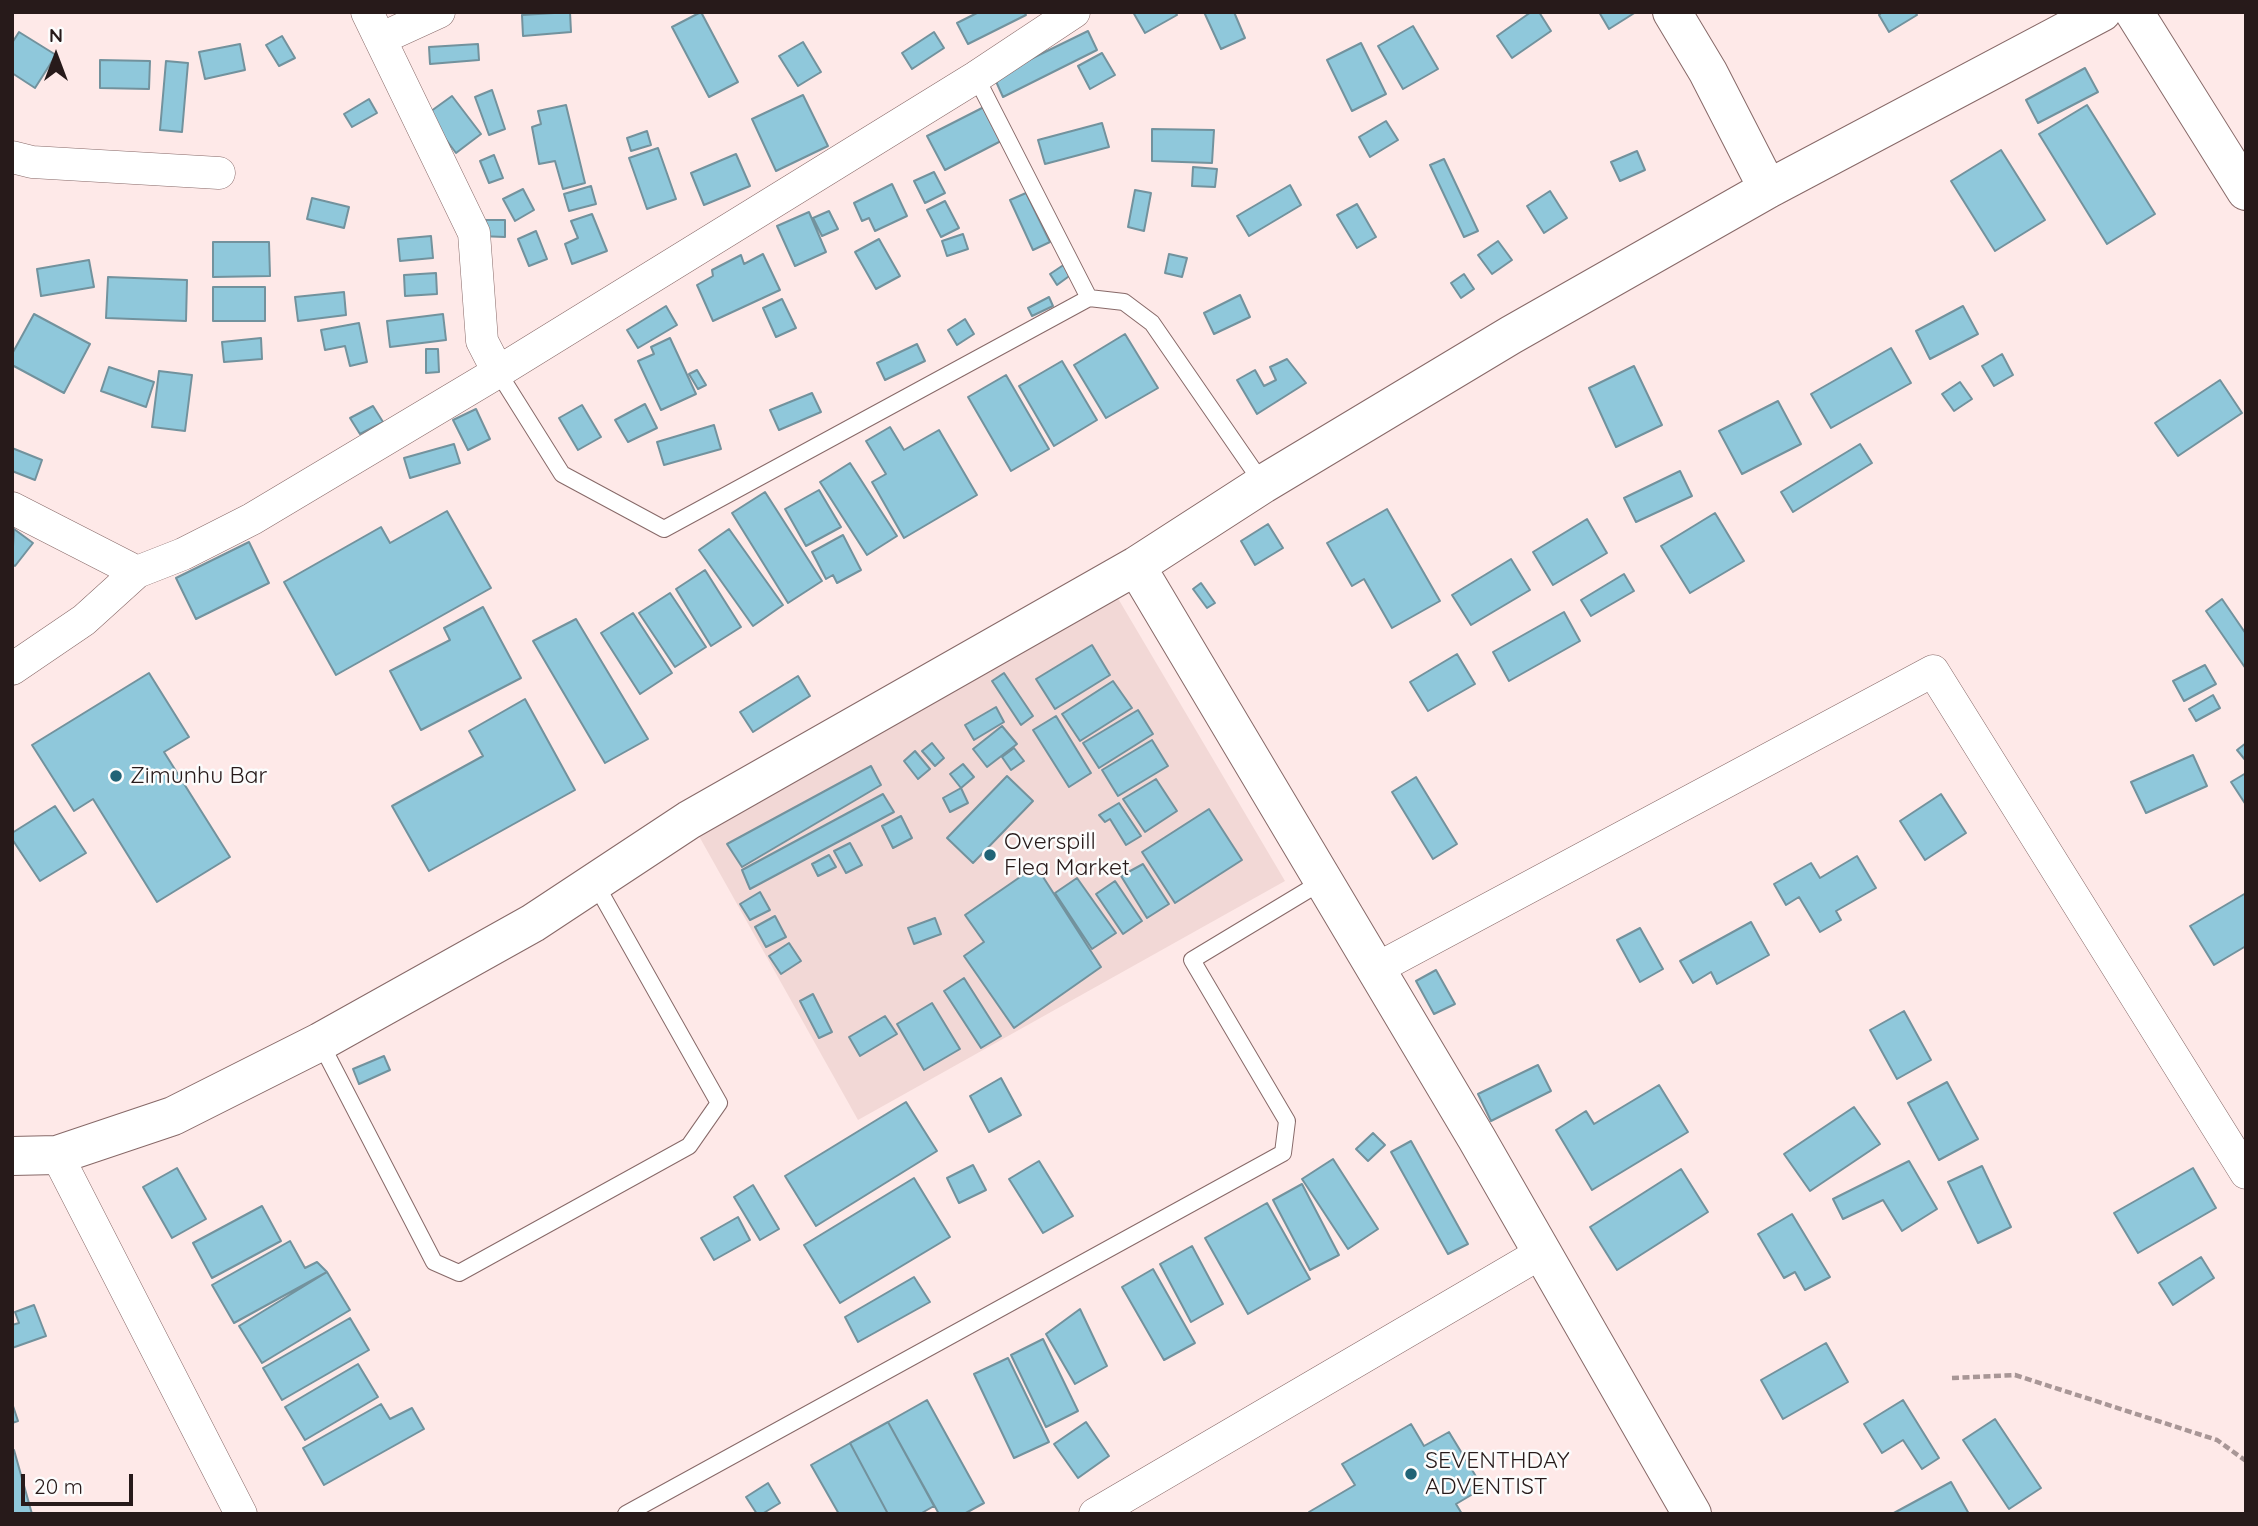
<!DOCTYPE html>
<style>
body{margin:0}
#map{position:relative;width:2258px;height:1526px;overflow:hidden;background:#fee9e8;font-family:Quicksand,sans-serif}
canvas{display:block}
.frame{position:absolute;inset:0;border:14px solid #271a1a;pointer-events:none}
.north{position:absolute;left:21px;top:21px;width:70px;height:70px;-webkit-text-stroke:5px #fcfcfc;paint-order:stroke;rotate:0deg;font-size:19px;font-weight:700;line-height:28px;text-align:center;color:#271a1a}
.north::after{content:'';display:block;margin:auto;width:24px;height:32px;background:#271a1a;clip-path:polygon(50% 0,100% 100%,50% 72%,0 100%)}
.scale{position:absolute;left:21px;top:1474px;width:112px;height:32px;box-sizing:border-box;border:4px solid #271a1a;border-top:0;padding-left:9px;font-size:21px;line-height:24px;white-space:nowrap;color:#271a1a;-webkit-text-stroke:5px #fcfcfc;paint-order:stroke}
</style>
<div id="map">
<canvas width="2258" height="1526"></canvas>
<div class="frame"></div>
<div class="north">N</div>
<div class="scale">20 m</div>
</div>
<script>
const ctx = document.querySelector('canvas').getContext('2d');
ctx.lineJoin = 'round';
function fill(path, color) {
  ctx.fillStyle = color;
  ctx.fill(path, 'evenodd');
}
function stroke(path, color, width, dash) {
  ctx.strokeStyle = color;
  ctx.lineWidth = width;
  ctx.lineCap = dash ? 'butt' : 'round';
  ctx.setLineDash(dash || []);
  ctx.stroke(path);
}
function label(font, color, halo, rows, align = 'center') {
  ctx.font = font + ' Quicksand,sans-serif';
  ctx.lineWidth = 5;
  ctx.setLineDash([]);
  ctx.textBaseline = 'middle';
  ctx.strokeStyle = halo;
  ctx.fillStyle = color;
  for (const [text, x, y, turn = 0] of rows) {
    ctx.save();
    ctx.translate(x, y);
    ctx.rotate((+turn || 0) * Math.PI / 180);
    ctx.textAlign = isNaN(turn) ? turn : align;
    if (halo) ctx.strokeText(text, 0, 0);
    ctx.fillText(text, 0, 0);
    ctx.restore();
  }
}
const built = new Path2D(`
 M1116 595 1285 881 858 1120 695 829Z`);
const building = new Path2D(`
 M570 12 571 32 523 36 522 15Z
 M701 12 738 82 709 97 672 27Z
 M979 12H1024L1026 15 968 44 957 23Z
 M1133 12H1175L1177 15 1145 33Z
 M1204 12H1234L1245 38 1221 49Z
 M1531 12H1539L1551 31 1512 58 1497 36Z
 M1599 12H1636L1609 29Z
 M1882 12H1915L1917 15 1889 32 1879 15Z
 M1413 26 1438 69 1403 89 1378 46Z
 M1088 31 1097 50 1003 97 994 77Z
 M19 32 56 55 35 88 12 73V43Z
 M934 32 944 48 912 69 902 53Z
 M282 36 295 58 279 66 266 45Z
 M803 42 821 72 798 86 779 56Z
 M1361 43 1386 94 1352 111 1327 60Z
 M240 44 245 70 205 79 199 52Z
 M478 44 479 60 430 64 429 47Z
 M1102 53 1115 75 1090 89 1078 66Z
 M100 60 150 61 149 89 100 88Z
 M166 61 188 63 182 132 160 130Z
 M2085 68 2098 92 2038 123 2026 100Z
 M492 90 505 129 489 135 475 97Z
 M803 95 828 146 776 171 752 119Z
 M452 96 481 134 456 153 427 114Z
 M369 99 377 113 352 127 344 114Z
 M566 105 585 183 563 189 555 161 539 164 532 127 541 124 538 111Z
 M2087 105 2155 214 2107 244 2039 134Z
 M984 107 1001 141 945 170 927 136Z
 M1386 121 1398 140 1370 157 1359 137Z
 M1102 123 1109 147 1045 164 1038 140Z
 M1152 129 1214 130 1212 163 1152 161Z
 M647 131 651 145 631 151 627 138Z
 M658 148 676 199 647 209 629 158Z
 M2001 150 2045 220 1995 251 1951 181Z
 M1637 151 1645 170 1620 181 1611 162Z
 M736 154 750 186 704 205 691 173Z
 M494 155 503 178 489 183 480 161Z
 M1444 159 1478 231 1464 237 1430 165Z
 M1193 167 1217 169 1215 187 1192 186Z
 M934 172 945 193 925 203 914 181Z
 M892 184 907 216 875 231 869 218 862 221 854 203Z
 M1290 185 1301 205 1249 236 1237 216Z
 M591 186 596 204 569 211 564 194Z
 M523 189 534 210 515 221 503 199Z
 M1135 190 1151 193 1144 231 1128 227Z
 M1550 191 1567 218 1544 233 1527 206Z
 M1026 193 1050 242 1033 250 1010 200Z
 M312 198 349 207 344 228 307 219Z
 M945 201 959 228 941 237 927 210Z
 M1357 204 1376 237 1357 248 1337 215Z
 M829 211 838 229 822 236 813 218Z
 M809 212 826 252 795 266 777 226Z
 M592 214 607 251 572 264 565 244 578 238 571 221Z
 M480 220H505V237L479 236Z
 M536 231 547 259 529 266 518 239Z
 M963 234 968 249 947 256 942 241Z
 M431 236 433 258 400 261 398 239Z
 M879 239 900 276 876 289 855 252Z
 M1498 241 1512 260 1492 274 1478 255Z
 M213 242H269L270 276 213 277Z
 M763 254 780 290 713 321 697 285 713 276 712 270 741 255 744 264Z
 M1169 254 1187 258 1182 277 1165 273Z
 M89 260 94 287 41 296 37 269Z
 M1065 264 1072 274 1057 285 1050 274Z
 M436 273 437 294 405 296 404 275Z
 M1464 274 1474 289 1461 298 1451 283Z
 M108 277 187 280 186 321 106 318Z
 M213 287H265V321H213Z
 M344 292 346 315 298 321 295 297Z
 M1240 295 1250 317 1214 334 1204 313Z
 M1049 297 1053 306 1032 316 1028 308Z
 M782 299 796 328 776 337 763 308Z
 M666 306 677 325 638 348 627 330Z
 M1963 306 1978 334 1930 359 1916 331Z
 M34 314 90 344 64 393 12 365V354Z
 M443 314 446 340 390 347 387 321Z
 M965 319 974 334 957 345 948 330Z
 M359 323 367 362 350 366 345 346 325 350 321 330Z
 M1125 334 1158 388 1106 418 1074 365Z
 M261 338 262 359 224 362 222 342Z
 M670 338 696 394 661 410 638 361 654 354 651 347Z
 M917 344 925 361 885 380 877 363Z
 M1891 348 1911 383 1831 428 1811 394Z
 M426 349H438L439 372 426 373Z
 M2002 354 2013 375 1994 386 1982 366Z
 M1287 359 1306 383 1257 414 1237 380 1255 370 1264 386 1276 380 1270 367Z
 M1062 361 1097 420 1054 446 1019 386Z
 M1634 366 1662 425 1616 447 1589 388Z
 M109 367 154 382 146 407 101 391Z
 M697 370 706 385 698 389 689 374Z
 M159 371 192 375 185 431 152 427Z
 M1006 375 1049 449 1011 471 968 397Z
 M2220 380 2242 413 2178 456 2155 423Z
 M1960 382 1972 399 1954 411 1942 394Z
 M812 393 821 412 779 430 770 410Z
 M1778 401 1801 444 1742 474 1719 431Z
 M645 404 657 428 628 442 615 420Z
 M582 405 601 437 578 450 559 418Z
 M373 406 383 422 360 434 350 418Z
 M476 409 490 439 468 450 453 420Z
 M714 425 721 449 664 465 657 442Z
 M890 427 904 450 939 430 977 495 904 538 872 482 886 474 866 441Z
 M454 444 460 463 410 478 404 458Z
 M1860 444 1872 463 1793 512 1781 492Z
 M12 448 42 460 35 480 12 471Z
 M850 463 897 536 867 555 820 482Z
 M1680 471 1692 496 1636 522 1624 498Z
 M819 490 841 527 806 546 785 509Z
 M765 492 822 581 788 603 732 513Z
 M1387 509 1440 601 1392 628 1364 579 1352 586 1327 543Z
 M447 511 491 588 336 675 284 582 381 527 390 543Z
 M1715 513 1744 561 1690 593 1661 546Z
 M1587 519 1607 553 1553 585 1533 552Z
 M1268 524 1283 548 1255 565 1241 541Z
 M14 529 33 543 15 566 12 564Z
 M729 529 783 605 753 626 699 550Z
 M843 535 861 570 837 583 833 575 826 579 812 552Z
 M249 542 269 583 196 619 176 578Z
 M1511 559 1530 590 1471 625 1452 595Z
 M705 570 741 627 711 646 676 589Z
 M1624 574 1634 591 1591 616 1581 600Z
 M1201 583 1215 603 1207 608 1193 589Z
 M670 593 706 647 675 667 639 613Z
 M2222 599 2246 634V669L2206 611Z
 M483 607 521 678 421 730 390 671 450 640 444 628Z
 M1564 612 1580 641 1509 681 1493 652Z
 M633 613 672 673 640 694 601 633Z
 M576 619 648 739 605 763 533 641Z
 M1092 645 1110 675 1055 709 1036 679Z
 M1457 654 1475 684 1428 711 1410 682Z
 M2205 665 2216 684 2184 701 2173 681Z
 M149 673 189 737 164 752 230 857 157 902 93 799 74 811 32 745Z
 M1004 673 1033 716 1021 725 992 681Z
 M798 676 810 696 753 732 740 712Z
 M1113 681 1132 708 1080 741 1062 714Z
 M2213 695 2220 708 2196 721 2189 709Z
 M525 699 575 790 429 871 392 806 483 756 469 731Z
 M996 707 1004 722 974 740 965 725Z
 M1138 710 1153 734 1099 768 1083 743Z
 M1056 716 1091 773 1069 787 1033 730Z
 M1002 726 1017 744 987 767 973 749Z
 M1152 740 1168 766 1118 796 1102 770Z
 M932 743 944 758 935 766 922 751Z
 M2246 743V761L2237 750Z
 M1014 748 1024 761 1011 770 1002 757Z
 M915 751 930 769 918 779 904 761Z
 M2193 755 2207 786 2146 813 2131 782Z
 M963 764 974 777 961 788 950 774Z
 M871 766 881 785 742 867 727 844Z
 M2246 773V805L2231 782Z
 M1007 776 1033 801 973 863 947 838Z
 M1416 777 1457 844 1433 859 1392 792Z
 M1156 779 1177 811 1145 832 1123 799Z
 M961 788 968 803 950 812 943 798Z
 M883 794 894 812 750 889 742 870Z
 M1941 794 1966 833 1925 860 1900 821Z
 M1119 803 1141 836 1126 845 1110 819 1105 822 1099 815Z
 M55 806 86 853 40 881 12 839V833Z
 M1209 809 1242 860 1175 903 1142 852Z
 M901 816 912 838 893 848 882 826Z
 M850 843 862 865 846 873 834 851Z
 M829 855 836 867 818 876 812 864Z
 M1857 856 1876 888 1836 911 1841 920 1820 932 1799 897 1786 905 1774 884 1811 863 1820 878Z
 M1143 864 1169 904 1147 918 1121 876Z
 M1036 866 1101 967 1014 1028 964 956 984 942 965 915Z
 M1077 878 1116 933 1092 949 1055 893Z
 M1115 881 1142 921 1123 934 1096 894Z
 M760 892 770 910 750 920 740 904Z
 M2246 893V946L2214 965 2190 926Z
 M775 916 786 937 766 947 755 927Z
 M935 918 941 934 914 944 908 928Z
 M1751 922 1769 955 1717 984 1711 972 1693 983 1680 961Z
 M1640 928 1663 969 1640 982 1617 940Z
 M789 943 801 961 781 974 769 956Z
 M1436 970 1455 1004 1434 1014 1416 981Z
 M964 978 1001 1036 981 1048 944 991Z
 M813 994 832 1032 819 1038 800 1001Z
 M932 1003 960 1049 924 1070 897 1024Z
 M1904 1011 1931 1060 1897 1079 1870 1030Z
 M885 1016 897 1034 860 1056 849 1037Z
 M384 1056 390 1070 359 1084 353 1069Z
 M1538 1065 1551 1091 1491 1121 1478 1094Z
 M1001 1078 1021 1115 989 1132 970 1096Z
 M1947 1082 1978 1139 1939 1160 1908 1103Z
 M1659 1085 1688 1132 1592 1190 1556 1130 1586 1111 1594 1124Z
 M906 1102 937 1151 816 1226 785 1176Z
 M1854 1107 1880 1144 1810 1191 1784 1154Z
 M1373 1133 1385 1145 1368 1161 1356 1149Z
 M1411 1141 1468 1244 1448 1254 1391 1152Z
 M1333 1159 1378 1229 1348 1249 1302 1179Z
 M1039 1161 1073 1216 1043 1233 1009 1179Z
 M1909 1161 1937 1209 1902 1231 1883 1200 1843 1219 1833 1199Z
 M973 1165 986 1190 959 1203 947 1178Z
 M1982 1166 2011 1227 1978 1243 1948 1182Z
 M177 1168 206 1219 172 1238 143 1187Z
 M2193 1168 2216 1208 2138 1253 2114 1213Z
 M1681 1169 1708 1212 1617 1270 1590 1227Z
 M914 1178 950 1237 840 1303 804 1245Z
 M1302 1184 1339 1255 1310 1270 1273 1200Z
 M753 1185 779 1229 760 1240 734 1197Z
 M1267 1203 1310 1279 1248 1314 1205 1238Z
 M262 1206 281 1241 212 1278 193 1243Z
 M1792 1214 1830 1277 1805 1290 1795 1272 1784 1278 1758 1234Z
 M738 1217 750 1240 714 1260 701 1238Z
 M290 1241 305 1268 317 1262 327 1272 234 1323 212 1285Z
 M1192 1246 1223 1304 1191 1322 1160 1264Z
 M2201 1257 2214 1278 2173 1305 2159 1283Z
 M1153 1269 1195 1343 1164 1360 1122 1287Z
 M327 1272 350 1310 262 1363 239 1326Z
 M914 1277 930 1302 858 1342 845 1317Z
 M34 1305 46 1336 12 1348V1325L19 1323 15 1312Z
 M1080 1309 1107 1366 1075 1384 1046 1334Z
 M350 1318 369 1350 282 1400 263 1368Z
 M1043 1339 1078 1411 1046 1427 1011 1355Z
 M1826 1343 1848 1382 1783 1419 1761 1380Z
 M1008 1358 1049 1442 1014 1458 974 1374Z
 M358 1364 378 1397 305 1440 285 1407Z
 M927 1400 984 1503 964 1514H939L888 1422Z
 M1903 1400 1939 1458 1922 1469 1903 1440 1882 1453 1864 1424Z
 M12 1403 18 1421 12 1423Z
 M381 1404 390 1419 412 1408 424 1429 324 1485 303 1448Z
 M1995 1419 2041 1488 2009 1509 1963 1440Z
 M888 1422 934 1506 920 1514H888L850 1443Z
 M1086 1422 1109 1456 1078 1478 1054 1444Z
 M1411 1424 1424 1446 1449 1432 1483 1488 1456 1504 1462 1514H1310L1309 1512 1355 1485 1342 1464Z
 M850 1443 888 1514H839L811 1465Z
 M14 1450 32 1514H12V1451Z
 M1951 1482 1969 1514H1892Z
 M768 1483 780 1503 762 1514H757L746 1497Z`);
const path = new Path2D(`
 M1952 1378 2015 1375 2217 1440 2246 1461`);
const lane = new Path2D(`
 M976 77 1089 298
 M498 372 562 474 664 529 1089 298 1124 302 1152 323 1263 484
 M320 1042 434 1262 459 1273 689 1146 719 1103 595 883
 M626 1514 1283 1153 1287 1121 1192 960 1323 881`);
const street = new Path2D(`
 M367 12 474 233 482 341 498 372
 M380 39 439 12
 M12 157 32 162 219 173
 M12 508 137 572
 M12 669 84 620 137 572 183 554 252 519 498 372 976 77 1074 12
 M1376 969 1933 671 2246 1173
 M57 1155 241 1514
 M1095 1514 1541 1253`);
const secondary = new Path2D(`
 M1672 12 1708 72 1768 189
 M2134 12 2246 191
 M1136 566 1477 1139 1692 1514
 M12 1156 57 1155 173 1116 320 1042 533 923 689 820 1136 566 1263 484 1511 335 1768 189 2102 12`);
const markers = [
 [116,776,7,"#206376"],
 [990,855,7,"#206376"],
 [1411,1474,7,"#206376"]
];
const poiNames = [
 ["Zimunhu Bar",130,776],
 ["Overspill",1004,842],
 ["Flea Market",1004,868],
 ["SEVENTHDAY",1425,1461],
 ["ADVENTIST",1425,1487]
];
fill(built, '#f2d8d6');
fill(building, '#8fc8db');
stroke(building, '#72929d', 2);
stroke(lane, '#876968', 18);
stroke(street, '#876968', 33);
stroke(secondary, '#876968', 40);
stroke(path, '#a89696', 4.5, [7, 3.5]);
stroke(lane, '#fff', 16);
stroke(street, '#fff', 32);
stroke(secondary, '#fff', 38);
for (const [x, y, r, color] of markers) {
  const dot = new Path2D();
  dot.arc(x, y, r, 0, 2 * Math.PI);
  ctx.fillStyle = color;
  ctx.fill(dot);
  stroke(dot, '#fcfcfc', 2.5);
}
label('23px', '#271a1a', '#fcfcfc', poiNames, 'left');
</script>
